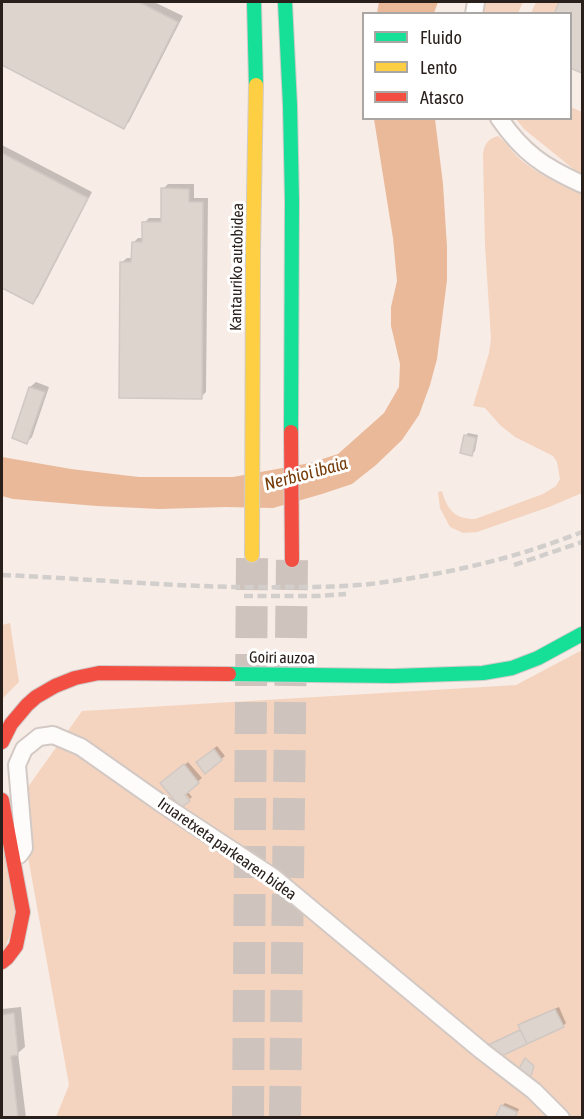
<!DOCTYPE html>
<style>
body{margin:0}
#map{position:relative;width:584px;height:1119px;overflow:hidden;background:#f7ece6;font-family:"Asap Condensed",sans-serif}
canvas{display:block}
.frame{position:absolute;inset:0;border:3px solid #29201b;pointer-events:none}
.legend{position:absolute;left:362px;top:12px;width:210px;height:108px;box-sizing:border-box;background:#fff;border:2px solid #a9a6a4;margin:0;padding:8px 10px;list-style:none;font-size:18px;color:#29201b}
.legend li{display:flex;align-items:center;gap:12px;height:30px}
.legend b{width:30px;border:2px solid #a9a6a4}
</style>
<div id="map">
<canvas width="584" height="1119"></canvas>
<div class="frame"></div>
<ul class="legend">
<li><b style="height:8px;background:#16e098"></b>Fluido</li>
<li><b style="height:8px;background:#ffcf43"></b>Lento</li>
<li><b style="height:8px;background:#f24e42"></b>Atasco</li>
</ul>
</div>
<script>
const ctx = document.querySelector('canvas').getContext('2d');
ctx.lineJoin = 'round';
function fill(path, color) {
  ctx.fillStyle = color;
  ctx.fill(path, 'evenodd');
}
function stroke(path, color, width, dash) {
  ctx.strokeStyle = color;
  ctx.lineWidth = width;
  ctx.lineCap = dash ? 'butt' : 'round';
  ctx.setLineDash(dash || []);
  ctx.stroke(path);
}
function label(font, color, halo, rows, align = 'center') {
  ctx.font = font + ' "Asap Condensed",sans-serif';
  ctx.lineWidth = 6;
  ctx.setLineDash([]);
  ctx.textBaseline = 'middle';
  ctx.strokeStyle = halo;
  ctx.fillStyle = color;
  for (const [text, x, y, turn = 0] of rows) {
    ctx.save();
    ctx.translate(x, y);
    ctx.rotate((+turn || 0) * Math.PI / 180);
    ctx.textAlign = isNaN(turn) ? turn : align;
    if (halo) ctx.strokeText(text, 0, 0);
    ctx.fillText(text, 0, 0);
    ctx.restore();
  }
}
const green = new Path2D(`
 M483 2H523L518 13 482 14Z
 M536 2H559L554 13H531Z
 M571 107 582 112V176L524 129 516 119 570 118Z
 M498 136C506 142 512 152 521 160 539 175 561 185 582 194V493L549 507 477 532 463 533 450 527 440 508 438 492 442 491C447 509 454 519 475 519L543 494 556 486 560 479 557 462 553 456 515 437 500 425 485 408 473 406 489 353 491 339 485 245 483 155C484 145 487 139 498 136Z
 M10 623 19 682 2 699V625Z
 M582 650V1117H56L69 1085 18 801 82 711 516 685Z
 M2 801 20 906 2 957Z`);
const water = new Path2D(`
 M379 2H438L434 13H377Z
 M374 119H435L443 184 447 247V280L437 359 430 385 419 415 402 440 376 465 352 484 322 494 273 508 225 507 160 509 97 506 13 499 2 496V457L71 469 139 477H233L310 463 338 454 384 413 399 387 400 364 391 326V307L397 281 393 238Z`);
const shadow = new Path2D(`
 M2 2H154L183 16 129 122 123 127 2 64Z
 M561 2H582V71L570 66V14H556Z
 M2 145 92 192 38 297 33 303 2 286Z
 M168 184H194V198H208L206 392 201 397 121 263 127 258H133V243L138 238H144V223L149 218H163V189Z
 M36 382 49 387 32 437 27 442 30 387Z
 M468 433 478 435 475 451 471 454 465 436Z
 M217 746 225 756 205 772 201 759Z
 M188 762 202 778 187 791 192 797 190 799 181 788 166 780Z
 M21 1007 25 1047 18 1053 26 1118H2V1009Z
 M559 1007 566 1023 563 1026 497 1056 489 1046 492 1043 521 1029 520 1026 523 1022Z
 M505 1103 519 1109 515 1118 502 1106Z`);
const building = new Path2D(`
 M2 2H139L178 22 124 129 2 65Z
 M559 2H582V73L570 68V14H554Z
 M2 153 88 198 33 304 2 288Z
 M161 188 189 189V202H203L202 399 119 398 120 262H131L132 242H142V222H161Z
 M29 387 45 392 27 444 12 438Z
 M464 435 476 438 472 456 460 453Z
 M214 749 222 760 205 774 196 762Z
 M184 764 199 783 185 795 190 801 181 808 160 783Z
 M555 1009 564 1027 527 1044 518 1025Z
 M14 1013 18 1055 11 1056 18 1118H2V1015Z
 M520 1030 527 1044 497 1058 486 1046Z
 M525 1058 534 1066 529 1082 517 1072Z
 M501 1105 517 1112 515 1118H495Z`);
const highwayTunnel = new Path2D(`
 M248 1118 252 555
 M285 1118 292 560`);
const street = new Path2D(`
 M474 14 476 2
 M499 118C523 153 544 167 582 184
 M14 856 19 855 24 848 17 765 24 749 39 737 53 735 81 747 162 804 273 877 482 1051 534 1091 561 1118`);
const fast = new Path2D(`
 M254 2 256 85
 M285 2 290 105 292 201 291 432
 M229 674 393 676 483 673 512 668 538 658 582 634`);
const slow = new Path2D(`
 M252 555 253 251 256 85`);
const jam = new Path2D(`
 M291 432 292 560
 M2 742 11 724 27 705 36 697 55 686 75 678 99 673 229 674
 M2 800 23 912 16 946 7 958 2 962`);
const rail = new Path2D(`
 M514 565 582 542
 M2 575C97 579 193 589 288 587 316 587 343 587 370 584 443 575 514 559 582 532
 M244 596H318L346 594`);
const streetNames = [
 ["Kantauriko autobidea",237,267,-89],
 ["Goiri auzoa",282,658,1],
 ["Iruaretxeta parkearen bidea",227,849,35]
];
const waterNames = [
 ["Nerbioi ibaia",306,474,-15]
];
fill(green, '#f5d4bf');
fill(water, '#eab999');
fill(shadow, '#0003');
fill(building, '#ddd4ce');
stroke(building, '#d2c8c3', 1.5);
stroke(highwayTunnel, '#cec3bd', 32, [32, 16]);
stroke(street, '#d3c9c4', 20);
stroke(fast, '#d1cbc9', 16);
stroke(slow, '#d1cbc9', 16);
stroke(jam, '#d1cbc9', 16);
stroke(street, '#fefcfb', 16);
stroke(fast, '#16e098', 14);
stroke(slow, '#ffcf43', 14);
stroke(jam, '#f24e42', 14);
stroke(rail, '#d1cecc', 4.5, [9, 4.5]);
label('16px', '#29201b', '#fff', streetNames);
label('italic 18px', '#753b07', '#fff', waterNames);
</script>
